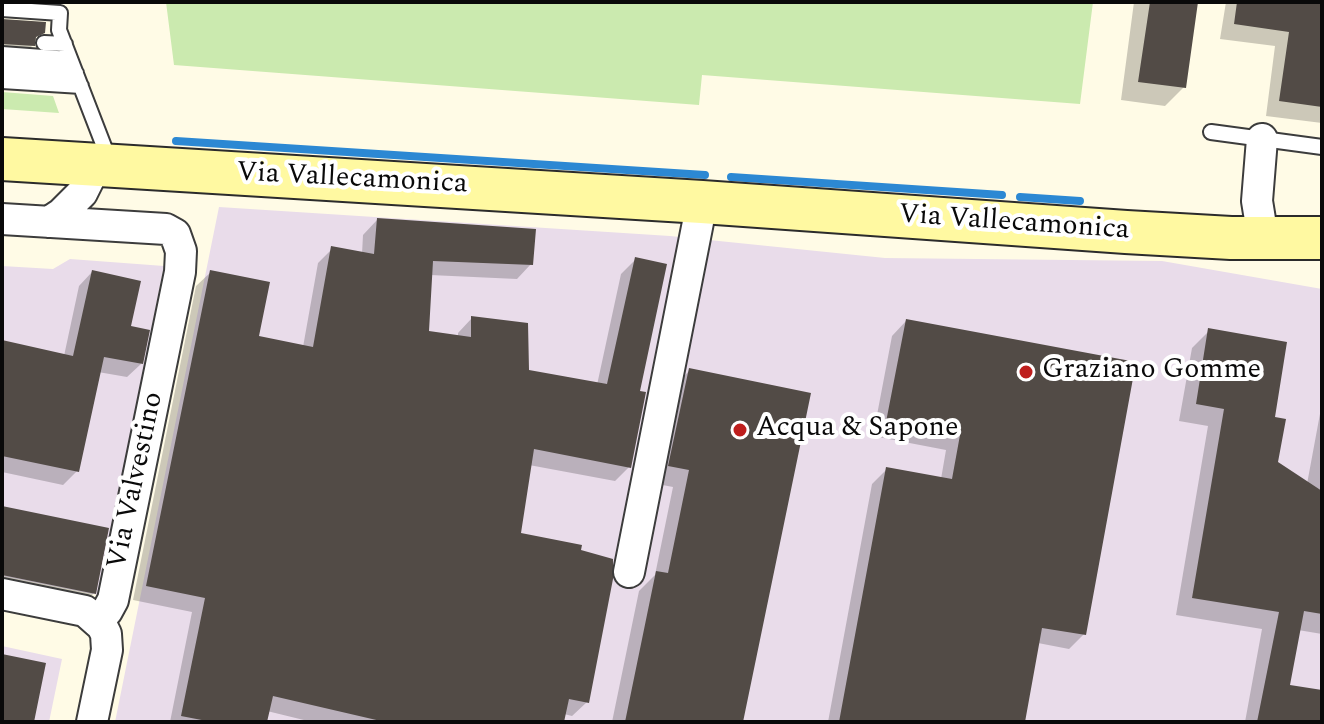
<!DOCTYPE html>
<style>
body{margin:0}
#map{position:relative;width:1324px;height:724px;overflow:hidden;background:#fffbe6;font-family:Spectral,serif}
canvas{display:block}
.frame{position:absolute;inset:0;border:4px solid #090909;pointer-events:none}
</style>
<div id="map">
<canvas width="1324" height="724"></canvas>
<div class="frame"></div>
</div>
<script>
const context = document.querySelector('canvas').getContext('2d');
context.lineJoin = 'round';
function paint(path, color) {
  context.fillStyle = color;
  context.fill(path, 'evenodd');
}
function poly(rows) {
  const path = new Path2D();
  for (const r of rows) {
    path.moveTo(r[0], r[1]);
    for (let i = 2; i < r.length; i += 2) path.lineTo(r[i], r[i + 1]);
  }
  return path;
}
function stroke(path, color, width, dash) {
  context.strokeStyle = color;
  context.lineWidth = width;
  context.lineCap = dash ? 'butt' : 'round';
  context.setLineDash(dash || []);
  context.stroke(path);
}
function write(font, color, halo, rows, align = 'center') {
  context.font = font + ' Spectral,serif';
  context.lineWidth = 8;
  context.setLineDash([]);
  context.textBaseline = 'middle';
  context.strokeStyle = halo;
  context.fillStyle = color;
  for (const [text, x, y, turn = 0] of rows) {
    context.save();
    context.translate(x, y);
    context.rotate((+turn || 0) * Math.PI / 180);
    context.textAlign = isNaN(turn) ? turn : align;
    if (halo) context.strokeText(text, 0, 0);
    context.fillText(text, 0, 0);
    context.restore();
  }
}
const industrial = poly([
 [219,207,670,236,885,258,1162,261,1322,289,1322,722,115,722],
 [70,259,164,266,98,595,2,576,2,266,53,269],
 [2,646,62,659,49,722,2,722]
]);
const green = poly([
 [166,2,1093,2,1080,104,702,75,699,105,174,65],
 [2,92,53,96,59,113,2,109]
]);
const shadow = poly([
 [1134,2,1196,2,1184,87,1165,106,1121,100],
 [1226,2,1322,2,1322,123,1266,116,1275,46,1220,39],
 [2,21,43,32,34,39,33,45,28,50,2,48],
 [377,220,531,264,517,279,430,275,427,333,458,337,458,333,472,318,527,372,597,385,621,274,635,260,637,392,629,467,615,481,529,465,519,535,587,702,572,716,564,714,562,722,312,722,267,711,265,722,170,722,192,612,133,600,196,286,211,272,256,338,303,347,318,263,332,249,362,254,363,235],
 [92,272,141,364,127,377,98,372,77,471,63,485,2,472,2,343,64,356,79,286],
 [906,321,1084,634,1069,649,1038,643,1023,722,828,722,872,484,887,469,941,479,946,450,873,436,892,336],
 [1209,331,1272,419,1276,463,1307,484,1322,403,1322,634,1298,630,1287,686,1322,692,1322,722,1245,722,1262,629,1176,615,1208,426,1179,421,1192,348],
 [690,370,741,722,612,722,639,591,655,575,673,487,652,483,673,388],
 [2,508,94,593,79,608,2,593]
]);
const stream = poly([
 [176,141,705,175],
 [731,177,1002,195],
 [1020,197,1080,201]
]);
const building = poly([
 [1150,2,1198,2,1186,88,1138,82],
 [1237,2,1322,2,1322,107,1279,101,1289,32,1234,24],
 [2,19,46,22,45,33,36,37,35,46,2,44],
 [377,218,536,229,533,265,433,261,429,331,471,337,471,316,528,323,529,370,607,384,635,257,667,264,640,391,646,392,631,468,534,449,521,533,582,545,581,550,613,559,613,579,589,703,569,699,564,722,385,722,273,696,267,722,212,722,181,716,205,598,146,586,210,270,270,282,259,336,313,347,331,246,374,254],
 [92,270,141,281,131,326,150,330,143,364,104,357,79,472,2,456,2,340,73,356],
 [906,319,1136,362,1086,635,1042,628,1025,722,839,722,886,467,952,479,960,435,886,422],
 [1208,328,1287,342,1275,417,1286,419,1278,462,1322,491,1322,614,1304,611,1290,685,1322,690,1322,722,1257,722,1279,612,1192,598,1224,409,1196,404],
 [689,368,811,393,743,722,625,722,656,571,668,573,689,470,668,466],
 [2,506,109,528,96,594,2,575],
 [2,654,46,663,34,722,2,722]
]);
const service = poly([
 [2,9,60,13,59,30,110,162],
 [44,43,65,44],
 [2,54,70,59],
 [2,67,76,73],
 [2,81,81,86],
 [1211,132,1322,147]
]);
const minor = poly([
 [1262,139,1257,201,1263,238],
 [2,219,166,229,175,234,181,251,180,272,113,600,107,611,97,620],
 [49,222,61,214,82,193,96,165],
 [629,572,702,202],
 [2,594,85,611,102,626,106,634,107,650,92,722]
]);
const secondary = poly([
 [2,159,702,202,1126,232,1231,238,1322,238]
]);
const markers = [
 [1026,372,8,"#be1e1d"],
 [740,430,8,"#be1e1d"]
];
const streetNames = [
 ["Via Vallecamonica",352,180,3],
 ["Via Vallecamonica",1014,224,4],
 ["Via Valvestino",137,481,-78]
];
const poiNames = [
 ["Graziano Gomme",1042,372],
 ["Acqua & Sapone",756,430]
];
paint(industrial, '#e9dcea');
paint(green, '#cbeaaf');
paint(shadow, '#0003');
stroke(stream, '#2c88d3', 8);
paint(building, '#524b46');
stroke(service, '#3c3c3c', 18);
stroke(minor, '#3c3c3c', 34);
stroke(secondary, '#2b2b2b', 46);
stroke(service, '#fff', 14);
stroke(minor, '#fff', 30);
stroke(secondary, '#fff9a1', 42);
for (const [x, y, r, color] of markers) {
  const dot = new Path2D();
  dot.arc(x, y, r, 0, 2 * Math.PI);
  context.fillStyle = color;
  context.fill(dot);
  stroke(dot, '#fff', 3);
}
write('28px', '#090909', '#fff', streetNames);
write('28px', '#090909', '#fff', poiNames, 'left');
</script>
